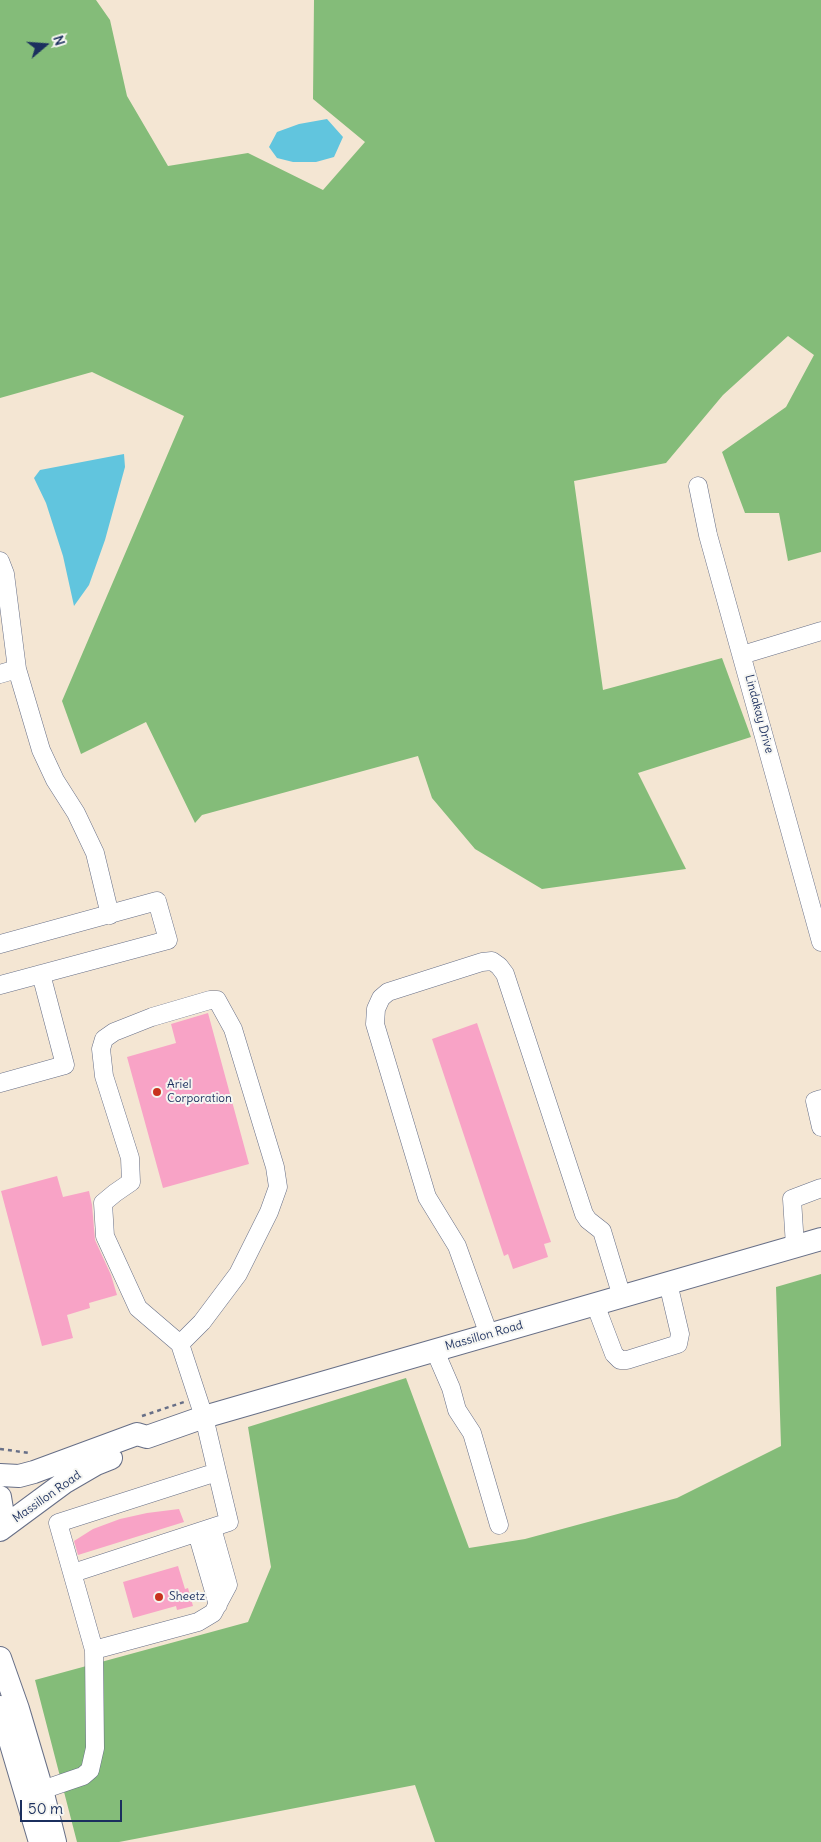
<!DOCTYPE html>
<style>
body{margin:0}
#map{position:relative;width:821px;height:1842px;overflow:hidden;background:#f4e6d3;font-family:Delius,sans-serif}
canvas{display:block}
.north{position:absolute;left:20px;top:20px;width:50px;height:50px;-webkit-text-stroke:4px #f6f6f2;paint-order:stroke;rotate:72deg;font-size:14px;font-weight:700;line-height:20px;text-align:center;color:#1b2f5e}
.north::after{content:'';display:block;margin:auto;width:18px;height:22px;background:#1b2f5e;clip-path:polygon(50% 0,100% 100%,50% 72%,0 100%)}
.scale{position:absolute;left:20px;top:1800px;width:102px;height:22px;box-sizing:border-box;border:2px solid #1b2f5e;border-top:0;padding-left:6px;font-size:15px;line-height:18px;white-space:nowrap;color:#1b2f5e;-webkit-text-stroke:4px #f6f6f2;paint-order:stroke}
</style>
<div id="map">
<canvas width="821" height="1842"></canvas>
<div class="north">N</div>
<div class="scale">50 m</div>
</div>
<script>
const context = document.querySelector('canvas').getContext('2d');
context.lineJoin = 'round';
function paint(path, color) {
  context.fillStyle = color;
  context.fill(path, 'evenodd');
}
function poly(rows) {
  const path = new Path2D();
  for (const r of rows) {
    path.moveTo(r[0], r[1]);
    for (let i = 2; i < r.length; i += 2) path.lineTo(r[i], r[i + 1]);
  }
  return path;
}
function stroke(path, color, width, dash) {
  context.strokeStyle = color;
  context.lineWidth = width;
  context.lineCap = dash ? 'butt' : 'round';
  context.setLineDash(dash || []);
  context.stroke(path);
}
function write(font, color, halo, rows, align = 'center') {
  context.font = font + ' Delius,sans-serif';
  context.lineWidth = 4;
  context.setLineDash([]);
  context.textBaseline = 'middle';
  context.strokeStyle = halo;
  context.fillStyle = color;
  for (const [text, x, y, turn = 0] of rows) {
    context.save();
    context.translate(x, y);
    context.rotate((+turn || 0) * Math.PI / 180);
    context.textAlign = isNaN(turn) ? turn : align;
    if (halo) context.strokeText(text, 0, 0);
    context.fillText(text, 0, 0);
    context.restore();
  }
}
const forest = poly([
 [0,0,96,0,110,20,127,96,168,166,248,153,323,190,365,142,313,99,314,0,821,0,821,552,788,561,779,513,745,513,722,452,786,407,814,355,788,336,723,395,666,463,574,481,603,690,722,658,751,737,638,773,686,869,542,889,475,849,432,798,418,756,202,815,195,823,146,722,81,754,62,701,184,416,92,372,0,398],
 [821,1274,821,1842,435,1842,415,1785,119,1842,77,1842,35,1680,248,1622,271,1567,248,1427,406,1378,469,1548,525,1539,677,1498,781,1446,776,1287]
]);
const water = poly([
 [327,119,343,137,334,157,316,162,293,162,277,158,269,147,277,132,299,124],
 [124,454,125,467,105,540,89,585,74,606,63,556,46,503,34,478,40,470]
]);
const building = poly([
 [208,1013,249,1164,163,1188,127,1057,176,1043,171,1024],
 [477,1023,551,1242,544,1244,548,1257,513,1269,508,1254,504,1256,432,1039],
 [57,1176,63,1197,89,1191,92,1205,95,1240,111,1275,117,1295,89,1303,90,1308,67,1315,73,1338,42,1346,1,1191],
 [179,1509,184,1522,78,1555,74,1541,93,1529,120,1519,147,1513],
 [178,1566,185,1589,188,1588,193,1606,177,1610,176,1606,133,1618,123,1582]
]);
const path = poly([
 [142,1416,184,1402],
 [0,1449,30,1453]
]);
const minor = poly([
 [698,486,708,535,821,942],
 [0,561,5,574,17,669,0,674],
 [742,655,821,631],
 [17,669,41,750,55,780,76,813,95,853,110,915],
 [0,944,157,901,168,940,0,985],
 [0,1083,65,1065,41,974],
 [821,1099,815,1101,821,1127],
 [795,1246,792,1199,821,1188],
 [595,1304,614,1354,620,1360,627,1360,678,1344,680,1334,668,1283],
 [489,1335,457,1246,427,1197,375,1024,376,1009,381,998,388,992,482,962,492,961,499,966,505,974,584,1214,588,1220,602,1231,622,1297],
 [435,1351,451,1388,457,1410,472,1433,499,1525],
 [197,1533,218,1605],
 [73,1573,229,1522,217,1472],
 [94,1650,198,1622,213,1613,228,1585,212,1528],
 [42,1790,83,1776,90,1770,95,1748,94,1650,58,1523,217,1472,204,1417,180,1344,202,1322,238,1274,269,1212,278,1187,275,1167,233,1029,217,1000,210,1000,152,1017,114,1032,104,1039,101,1049,104,1076,130,1158,131,1182,115,1193,103,1203,105,1236,138,1308,180,1344]
]);
const major = poly([
 [0,1475,19,1476,34,1472,137,1434,147,1437,204,1417,821,1239],
 [0,1497,2,1509,0,1523],
 [0,1530,65,1482,96,1464,111,1458],
 [0,1658,18,1709,42,1790,55,1842],
 [0,1707,40,1842]
]);
const markers = [
 [157,1092,5,"#c8321e"],
 [159,1597,5,"#c8321e"]
];
const streetNames = [
 ["Lindakay Drive",759,714,75],
 ["Massillon Road",484,1336,-16],
 ["Massillon Road",47,1497,-35]
];
const poiNames = [
 ["Ariel",167,1085],
 ["Corporation",167,1099],
 ["Sheetz",169,1597]
];
paint(forest, '#84bc79');
paint(water, '#61c5de');
paint(building, '#f8a3c6');
stroke(minor, '#676f87', 19);
stroke(major, '#676f87', 24);
stroke(path, '#676f87', 2.5, [4, 4]);
stroke(minor, '#fff', 18);
stroke(major, '#fff', 22);
for (const [x, y, r, color] of markers) {
  const dot = new Path2D();
  dot.arc(x, y, r, 0, 2 * Math.PI);
  context.fillStyle = color;
  context.fill(dot);
  stroke(dot, '#f6f6f2', 2);
}
write('12px', '#1b2f5e', '#f6f6f2', streetNames);
write('12px', '#1b2f5e', '#f6f6f2', poiNames, 'left');
</script>
